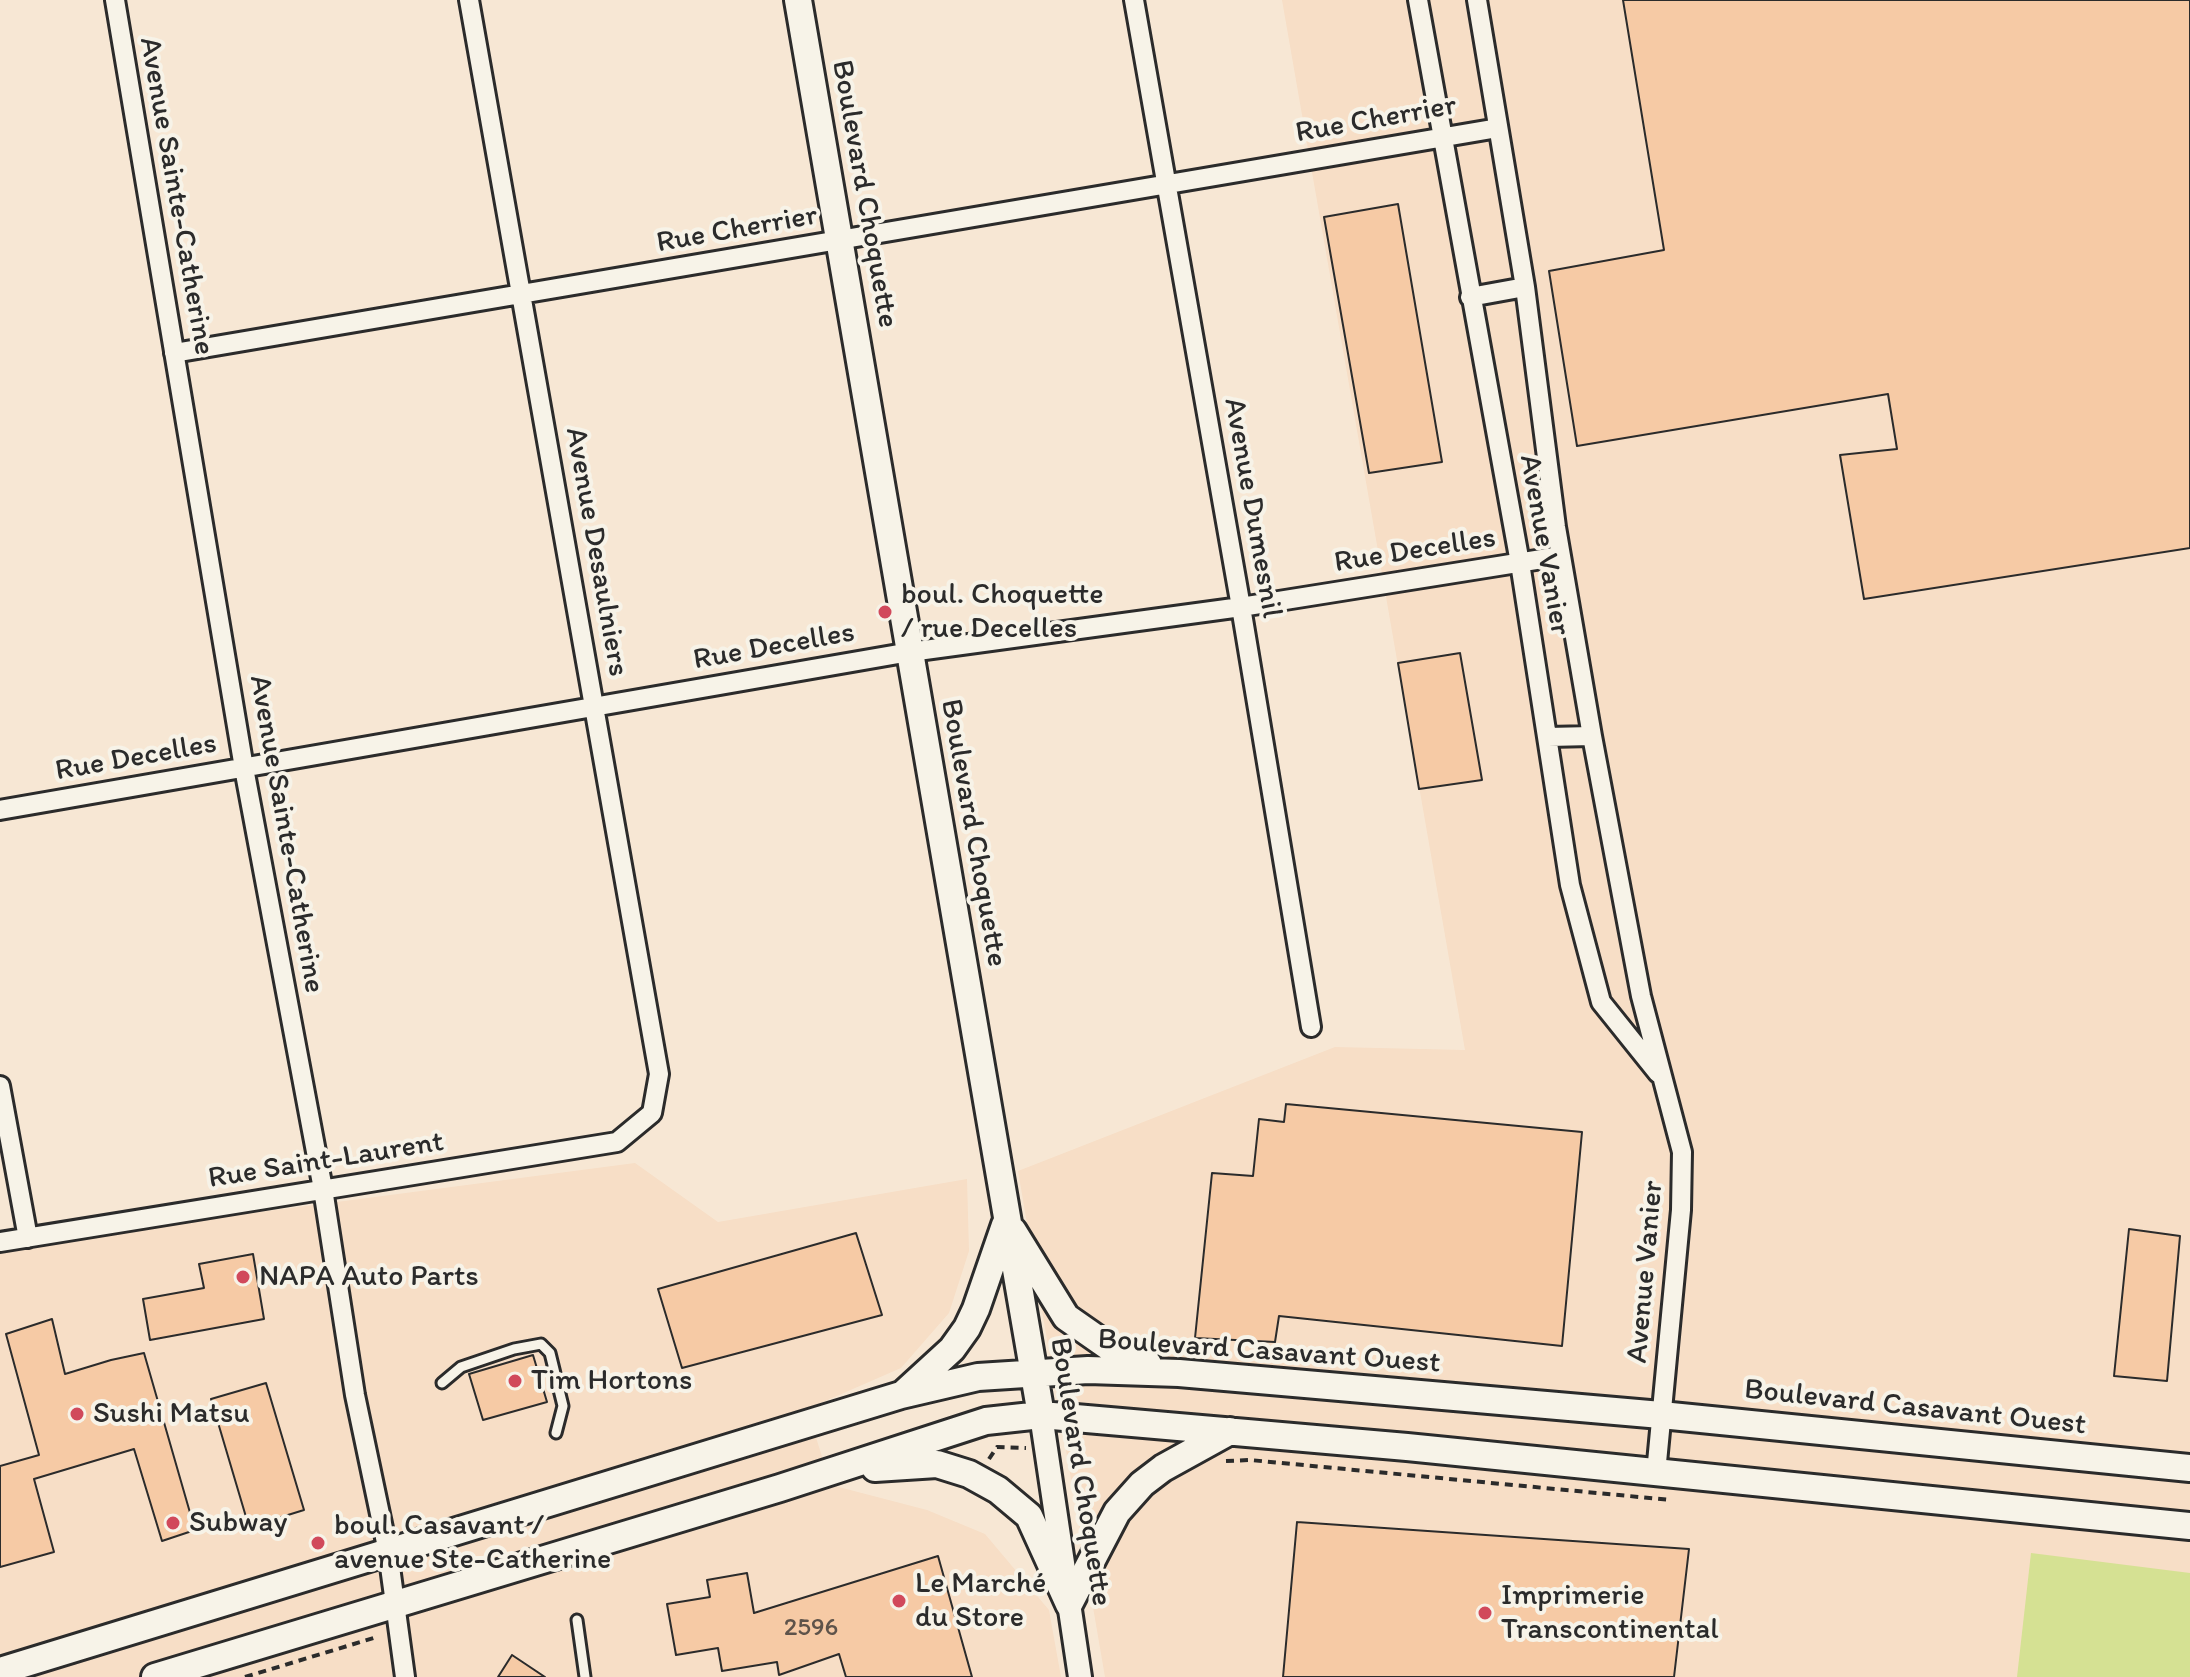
<!DOCTYPE html>
<meta charset="utf-8">
<style>
body{margin:0}
canvas{display:block;background:#f7e7d4}
</style>
<canvas width="2190" height="1677"></canvas>
<script>
const context = document.querySelector('canvas').getContext('2d');
context.lineJoin = 'round';
function paint(path, color) {
  context.fillStyle = color;
  context.fill(path, 'evenodd');
}
function poly(rows) {
  const path = new Path2D();
  for (const r of rows) {
    path.moveTo(r[0], r[1]);
    for (let i = 2; i < r.length; i += 2) path.lineTo(r[i], r[i + 1]);
  }
  return path;
}
function stroke(path, color, width, dash) {
  context.strokeStyle = color;
  context.lineWidth = width;
  context.lineCap = dash ? 'butt' : 'round';
  context.setLineDash(dash || []);
  context.stroke(path);
}
function write(font, color, halo, rows, align = 'center') {
  context.font = font + ' Itim,sans-serif';
  context.lineWidth = 8;
  context.setLineDash([]);
  context.textBaseline = 'middle';
  context.strokeStyle = halo;
  context.fillStyle = color;
  for (const [text, x, y, turn = 0] of rows) {
    context.save();
    context.translate(x, y);
    context.rotate((+turn || 0) * Math.PI / 180);
    context.textAlign = isNaN(turn) ? turn : align;
    if (halo) context.strokeText(text, 0, 0);
    context.fillText(text, 0, 0);
    context.restore();
  }
}
const built = poly([
 [1282,0,2190,0,2190,1677,1105,1677,1018,1171,1335,1047,1465,1050],
 [635,1163,718,1222,967,1179,969,1251,949,1313,901,1368,807,1409,831,1485,927,1510,985,1534,1049,1610,1061,1677,0,1677,0,1246]
]);
const green = poly([
 [2031,1553,2190,1573,2190,1677,2017,1677]
]);
const building = poly([
 [1623,0,2190,0,2190,548,1864,599,1840,455,1897,449,1888,394,1577,446,1549,271,1664,250,1623,0],
 [1398,204,1442,462,1369,473,1324,217,1398,204],
 [1460,653,1482,780,1419,789,1398,663,1460,653],
 [1286,1104,1582,1132,1562,1346,1279,1316,1275,1342,1195,1338,1212,1173,1253,1176,1259,1119,1284,1122,1286,1104],
 [2129,1229,2180,1236,2167,1381,2114,1376,2129,1229],
 [856,1233,882,1315,682,1368,658,1289,856,1233],
 [253,1254,264,1319,150,1340,143,1299,204,1288,199,1264,253,1254],
 [52,1319,65,1374,111,1360,144,1353,195,1530,162,1541,134,1449,34,1479,54,1552,0,1567,0,1466,39,1455,6,1334,52,1319],
 [533,1355,547,1402,483,1420,469,1374,533,1355],
 [266,1383,304,1510,249,1527,211,1399,266,1383],
 [1297,1522,1689,1549,1674,1677,1283,1677,1297,1522],
 [938,1556,972,1677,846,1677,839,1654,779,1675,777,1662,722,1671,718,1648,676,1655,667,1604,710,1597,707,1580,747,1573,754,1613,938,1556],
 [512,1655,545,1677,498,1677,512,1655]
]);
const path = poly([
 [989,1459,997,1447,1026,1448],
 [1226,1461,1250,1460,1671,1500],
 [245,1677,377,1637]
]);
const service = poly([
 [442,1383,461,1367,514,1349,541,1344,550,1353,563,1406,556,1433],
 [577,1620,585,1677]
]);
const minor = poly([
 [115,0,244,768,323,1189,355,1395,388,1552,405,1677],
 [1134,0,1241,607,1311,1027],
 [1418,0,1520,563,1570,885,1601,1002,1658,1073],
 [1477,0,1525,287,1556,527,1592,736,1641,996,1682,1152,1681,1210,1656,1473],
 [1470,297,1525,287],
 [174,353,1498,128],
 [1548,737,1592,736],
 [0,810,910,652,1241,607,1561,556],
 [0,1086,28,1238],
 [0,1242,617,1142,652,1113,659,1074,469,0]
]);
const tertiary = poly([
 [1041,1415,1080,1677]
]);
const secondary = poly([
 [798,0,1041,1415],
 [1013,1231,1066,1317,1119,1354,1148,1364],
 [904,1393,952,1349,967,1328,976,1309,1005,1225],
 [875,1468,937,1464,969,1474,998,1490,1029,1516,1069,1604],
 [1069,1604,1117,1512,1142,1484,1163,1468,1230,1431],
 [0,1671,901,1395,978,1377,1088,1370,1179,1373,1661,1415,2190,1468],
 [155,1677,780,1488,986,1421,1041,1415,1407,1447,2190,1526]
]);
const markers = [
 [885,612,8,"#d1495b"],
 [243,1277,8,"#d1495b"],
 [515,1381,8,"#d1495b"],
 [77,1414,8,"#d1495b"],
 [173,1523,8,"#d1495b"],
 [318,1543,8,"#d1495b"],
 [899,1601,8,"#d1495b"],
 [1485,1613,8,"#d1495b"]
];
const numberNames = [
 ["2596",811,1628]
];
const streetNames = [
 ["Rue Cherrier",1376,120,-10],
 ["Boulevard Choquette",864,194,80],
 ["Avenue Sainte-Catherine",176,196,80],
 ["Rue Cherrier",737,230,-10],
 ["Avenue Dumesnil",1252,508,80],
 ["Avenue Vanier",1544,545,80],
 ["Rue Decelles",1415,551,-9],
 ["Avenue Desaulniers",596,552,80],
 ["Rue Decelles",774,647,-10],
 ["Rue Decelles",136,758,-10],
 ["Boulevard Choquette",973,833,80],
 ["Avenue Sainte-Catherine",286,834,80],
 ["Rue Saint-Laurent",326,1161,-9],
 ["Avenue Vanier",1646,1272,-85],
 ["Boulevard Casavant Ouest",1269,1352,4],
 ["Boulevard Casavant Ouest",1915,1408,6],
 ["Boulevard Choquette",1080,1472,81]
];
const poiNames = [
 ["boul. Choquette",901,595],
 ["/ rue Decelles",901,629],
 ["NAPA Auto Parts",259,1277],
 ["Tim Hortons",531,1381],
 ["Sushi Matsu",93,1414],
 ["Subway",189,1523],
 ["boul. Casavant /",334,1526],
 ["avenue Ste-Catherine",334,1560],
 ["Le Marché",915,1584],
 ["du Store",915,1618],
 ["Imprimerie",1501,1596],
 ["Transcontinental",1501,1630]
];
paint(built, '#f7dec6');
paint(green, '#d5e193');
paint(building, '#f6caa5');
stroke(building, '#2b2b2b', 2);
stroke(service, '#2b2b2b', 15);
stroke(minor, '#2b2b2b', 24);
stroke(tertiary, '#2b2b2b', 28);
stroke(secondary, '#2b2b2b', 32);
stroke(path, '#2b2b2b', 4, [8, 6]);
stroke(service, '#f7f3e8', 9);
stroke(minor, '#f7f3e8', 18);
stroke(tertiary, '#f7f3e8', 22);
stroke(secondary, '#f7f3e8', 26);
for (const [x, y, r, color] of markers) {
  const dot = new Path2D();
  dot.arc(x, y, r, 0, 2 * Math.PI);
  context.fillStyle = color;
  context.fill(dot);
  stroke(dot, '#f7f3e8', 3);
}
write('26px', '#5e534a', null, numberNames);
write('30px', '#2b2b2b', '#f7f3e8', streetNames);
write('30px', '#2b2b2b', '#f7f3e8', poiNames, 'left');
</script>
